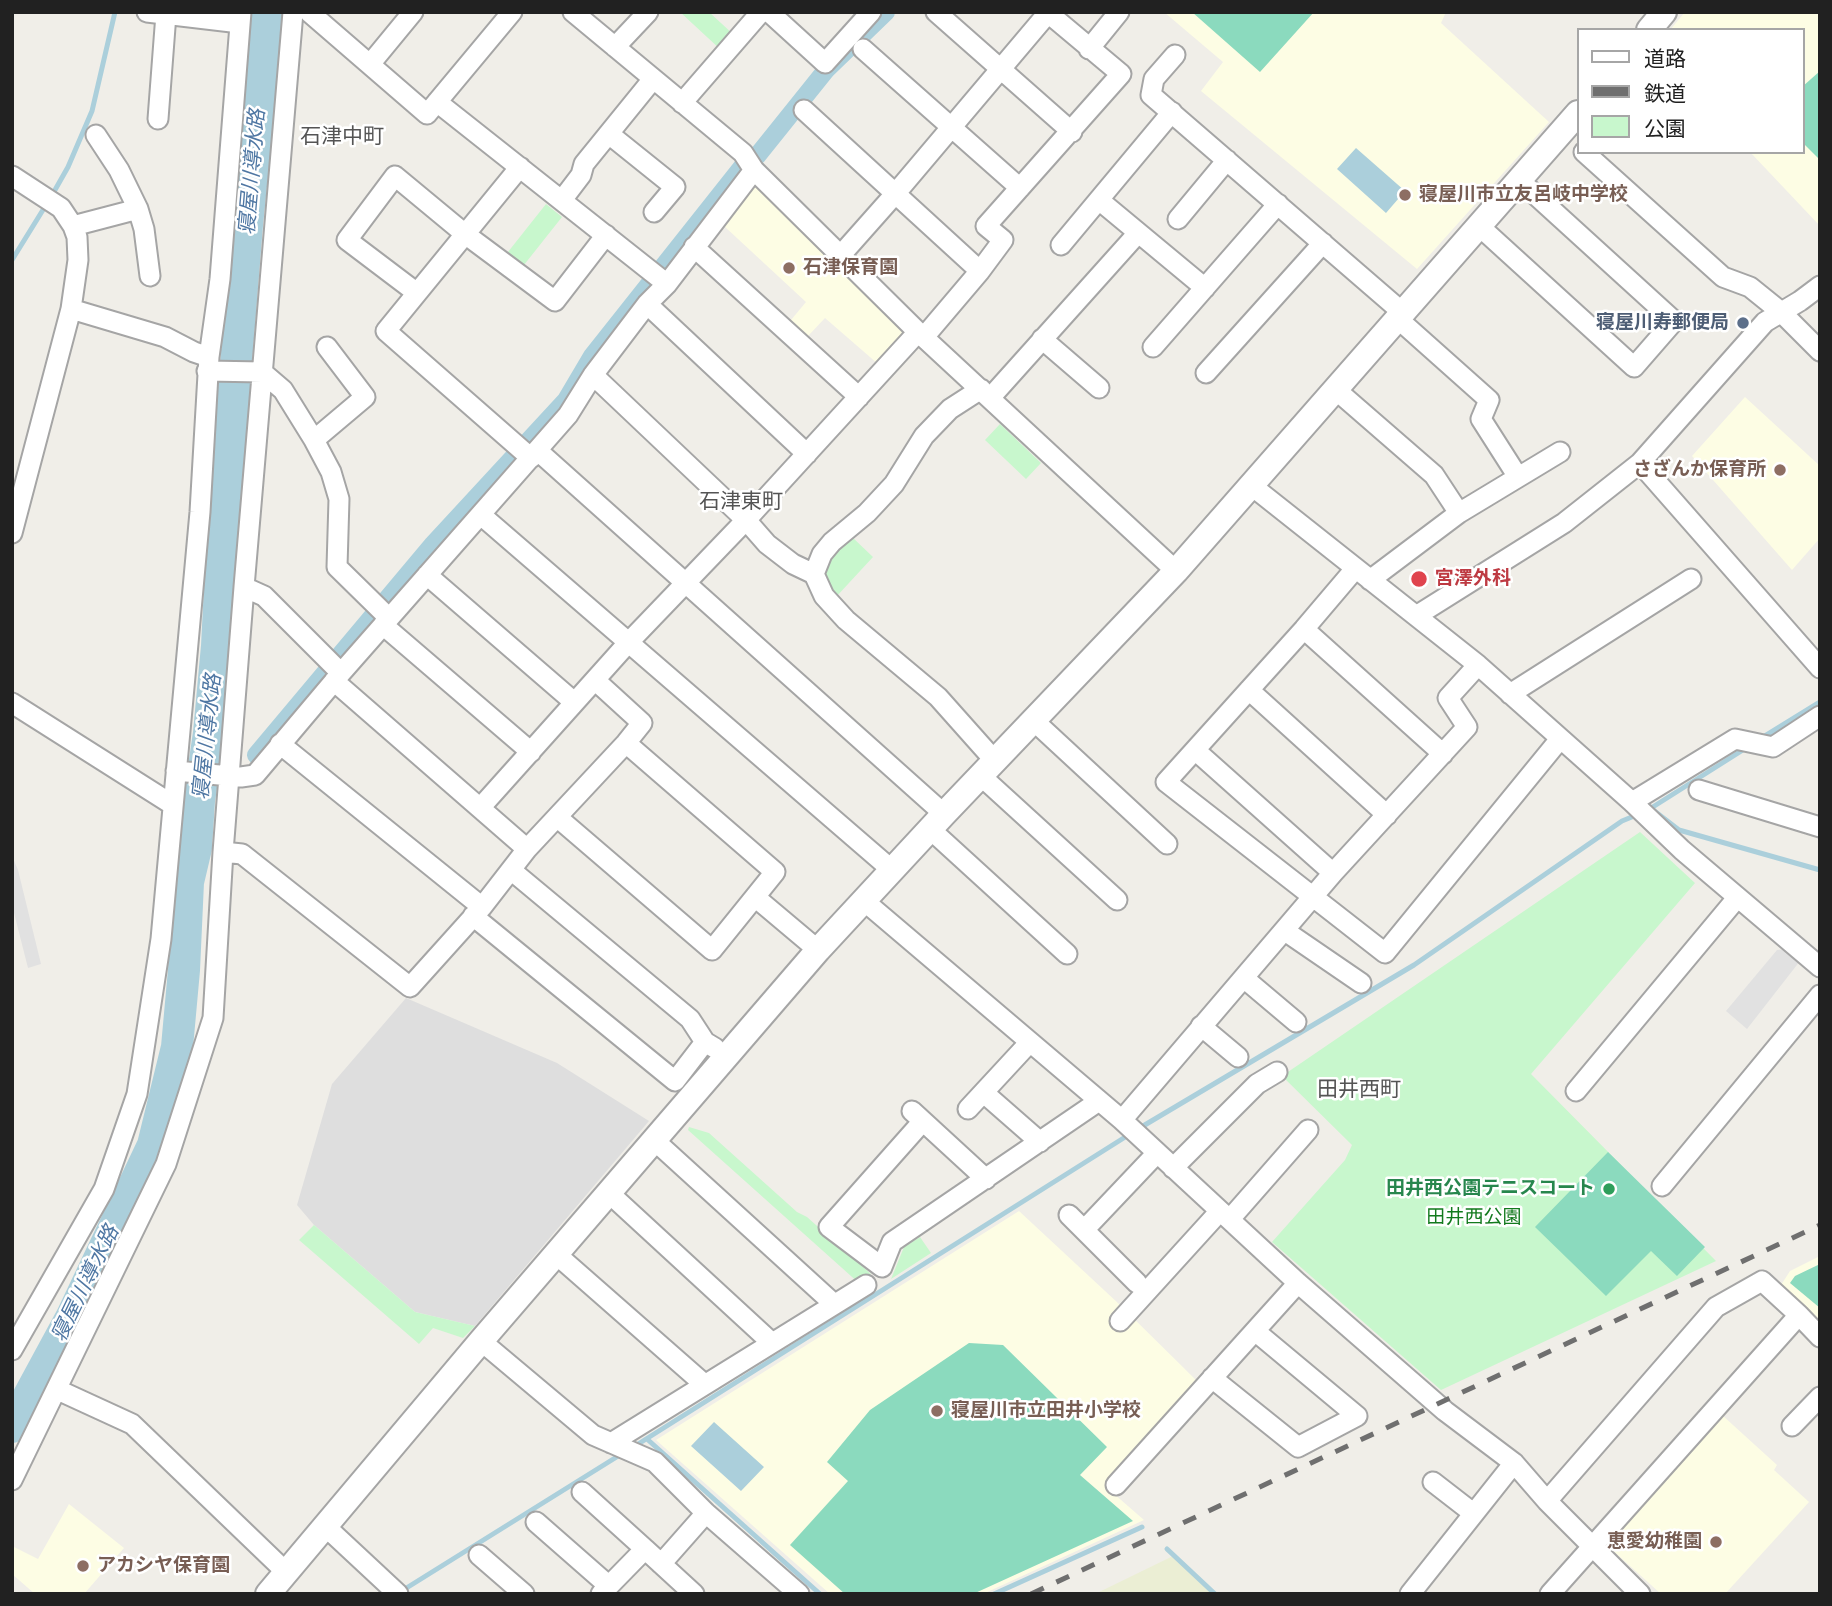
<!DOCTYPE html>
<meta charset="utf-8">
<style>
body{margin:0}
#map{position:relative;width:1832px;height:1606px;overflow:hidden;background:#f0eee8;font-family:"Space Grotesk","Noto Sans JP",sans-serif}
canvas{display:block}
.frame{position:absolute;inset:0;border:14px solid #212121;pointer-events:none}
.legend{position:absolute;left:1577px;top:28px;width:228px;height:126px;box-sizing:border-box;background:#fff;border:2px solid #a6a6a6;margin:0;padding:9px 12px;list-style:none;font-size:21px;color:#212121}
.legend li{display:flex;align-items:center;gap:14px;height:35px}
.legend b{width:35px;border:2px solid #a6a6a6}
</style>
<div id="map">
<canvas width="1832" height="1606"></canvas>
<div class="frame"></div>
<ul class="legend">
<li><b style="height:9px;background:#fff"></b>道路</li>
<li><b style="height:9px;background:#6f6f6f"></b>鉄道</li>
<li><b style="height:19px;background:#c8f7cd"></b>公園</li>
</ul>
</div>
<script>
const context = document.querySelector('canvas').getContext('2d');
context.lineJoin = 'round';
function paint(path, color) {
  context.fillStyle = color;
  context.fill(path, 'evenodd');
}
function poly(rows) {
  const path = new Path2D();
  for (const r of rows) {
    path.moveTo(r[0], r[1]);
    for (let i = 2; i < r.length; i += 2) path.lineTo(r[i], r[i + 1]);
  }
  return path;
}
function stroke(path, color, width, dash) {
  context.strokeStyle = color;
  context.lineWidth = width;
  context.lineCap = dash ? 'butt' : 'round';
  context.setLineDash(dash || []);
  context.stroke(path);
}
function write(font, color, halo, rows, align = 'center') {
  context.font = font + ' "Space Grotesk","Noto Sans JP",sans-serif';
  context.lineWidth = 5;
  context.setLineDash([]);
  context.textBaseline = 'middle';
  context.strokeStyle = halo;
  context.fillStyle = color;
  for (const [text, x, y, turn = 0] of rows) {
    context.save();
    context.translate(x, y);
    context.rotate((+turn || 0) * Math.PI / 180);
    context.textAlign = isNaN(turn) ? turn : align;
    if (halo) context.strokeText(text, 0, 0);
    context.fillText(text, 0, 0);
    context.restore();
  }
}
const residential = poly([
 [406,998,557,1063,649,1121,475,1326,415,1312,314,1225,297,1205,332,1084]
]);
const education = poly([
 [1164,12,1446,12,1441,23,1549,122,1417,269,1201,91,1223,62],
 [1685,12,1820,12,1820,226,1750,152,1802,152,1802,30,1670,30],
 [752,188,759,188,909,329,878,364,825,318,808,336,791,320,806,302,724,226],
 [1745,397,1820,466,1820,538,1792,570,1692,456],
 [1019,1211,1119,1304,1198,1382,1105,1486,1144,1520,983,1594,830,1594,656,1440],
 [1820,1256,1820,1322,1781,1285,1790,1271],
 [1722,1415,1777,1465,1774,1470,1809,1502,1725,1594,1661,1594,1609,1547,1608,1540],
 [69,1504,124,1548,84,1594,35,1594,12,1574,12,1546,38,1559]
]);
const farmland = poly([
 [1173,1556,1176,1557,1215,1594,1095,1594]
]);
const park = poly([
 [680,12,709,12,734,35,721,50],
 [546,204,562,217,520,270,504,257],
 [1000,424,1041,463,1026,479,985,440],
 [852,537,873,557,836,597,827,585,824,575,827,558],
 [1640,832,1695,883,1531,1074,1716,1261,1441,1390,1272,1242,1345,1160,1352,1145,1282,1076],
 [689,1127,709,1133,797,1212,807,1217,871,1274,861,1285,688,1130],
 [314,1225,415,1312,475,1326,463,1338,433,1328,419,1344,299,1240],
 [920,1237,931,1253,891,1279,904,1247]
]);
const pitch = poly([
 [1192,12,1314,12,1260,72],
 [1820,71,1820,160,1802,142,1802,87],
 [1608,1152,1705,1247,1677,1276,1651,1251,1606,1296,1535,1227],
 [1820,1264,1820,1308,1790,1283,1795,1276],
 [969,1343,1003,1345,1107,1447,1080,1475,1133,1521,973,1594,845,1594,790,1545,848,1481,827,1462,870,1410]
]);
const parking = poly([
 [12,856,18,870,41,964,28,968,12,905],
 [1785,949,1800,961,1747,1029,1726,1011,1777,950]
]);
const water = poly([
 [1356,148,1405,191,1386,213,1337,169],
 [714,1422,764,1467,741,1491,691,1446]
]);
const stream = poly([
 [51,197,68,167,92,111,115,12],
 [12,260,46,205],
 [1760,739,1820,702],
 [1648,810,1746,748],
 [1653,810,1679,830,1820,870],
 [1138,1129,1414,965,1622,821,1639,814],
 [647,1439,820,1594],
 [635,1446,1130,1134],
 [1167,1549,1215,1594],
 [400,1592,623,1453],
 [994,1594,1142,1527]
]);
const canal = poly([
 [256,755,433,544,566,400,592,356,741,168,757,156,826,70,886,12]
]);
const river = poly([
 [12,1427,72,1316,153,1145,177,1047,184,970,188,882,196,848,199,801,209,733,217,646,223,527,247,225,265,47,266,12]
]);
const minor = poly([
 [147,12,240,23],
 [309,12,427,114,512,12],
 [573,12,743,153,754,170,918,332,1176,571],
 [769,12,825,63,871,12],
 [936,12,1072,132],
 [615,47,648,12],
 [863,49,1020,188],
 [1089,49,1119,12],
 [1175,55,1154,79,1151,95,1402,312],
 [371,63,413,12],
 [437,102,667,284],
 [682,103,761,12],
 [804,110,980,271],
 [158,119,166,14],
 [609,134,675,187,654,212],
 [96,135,119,170,138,209,144,229,150,276],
 [1584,152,1723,277,1750,287,1781,312,1820,351],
 [520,167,386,331,531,458],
 [12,176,61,208,73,226,77,237,78,260,71,309,165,337,194,352,209,357],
 [562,200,581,175,584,164,653,79],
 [1099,200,1205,288],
 [1178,219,1227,160],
 [1478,225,1634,367,1674,321,1518,179],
 [73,226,138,209],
 [1061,245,1172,112],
 [694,247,859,397],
 [840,256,895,194,1048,13],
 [417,293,347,240,395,176,465,234,555,301,606,235],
 [647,304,807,454],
 [1397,318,1489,400,1481,419,1518,477],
 [924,337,980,271,1003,240,986,226,1121,74,1047,12],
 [1042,339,1099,388],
 [1153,347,1278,204],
 [207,371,262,372,283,390,314,440,331,472,339,499,337,567,389,618],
 [1206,373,1323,243],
 [593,375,746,520,767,544,793,564,814,574,824,596,846,620,938,697,995,761],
 [1335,389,1434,475,1459,513,1370,580],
 [990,398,1138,233],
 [314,440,365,397,327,347],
 [538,451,944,814],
 [1640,463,1820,668],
 [1252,486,1478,665,1632,802,1682,850,1820,967],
 [1459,513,1560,452],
 [481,515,892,870],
 [12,533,71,309],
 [1355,569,1304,629,1166,782,1385,953,1560,739],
 [814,574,822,554,832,542,867,513,894,484,924,436,950,409,981,389],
 [427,575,574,702],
 [244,587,264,596,341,673],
 [1416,616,1564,523,1640,463,1765,322,1800,301,1820,286],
 [383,625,531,752],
 [1304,629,1443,754],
 [334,681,527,849],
 [1249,690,1387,815],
 [1510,694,1691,579],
 [12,703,173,805],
 [1033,720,1167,844],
 [280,744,482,907],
 [1195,750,1333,873],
 [176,771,241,777,255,775,341,673,568,415,593,375,647,304,667,284,754,170],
 [981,776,1117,900],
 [1699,790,1820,827],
 [1632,802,1735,739,1773,747,1820,716],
 [480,808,627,644,746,520,918,332],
 [557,817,712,950,775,872,626,743],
 [930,829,1067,954],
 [223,852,242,854,410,987,482,907,527,849,626,743,642,723,596,681],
 [511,870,690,1019,705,1042,715,1048],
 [755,897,818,950],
 [863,900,1122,1120,1298,1283,1445,1411,1514,1463],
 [473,916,675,1081,705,1042],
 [1285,931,1361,983],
 [1245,979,1296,1022],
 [1201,1026,1238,1057],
 [1576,1091,1737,898],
 [984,1093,1040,1142],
 [968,1109,1030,1042],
 [912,1111,986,1179],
 [1122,1120,1333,873,1467,727,1448,698,1478,665],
 [923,1121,829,1227,882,1267,892,1242,1099,1101],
 [654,1140,834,1304],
 [1173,1168,1257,1084,1277,1072],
 [1662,1186,1820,995],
 [609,1193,772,1343],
 [1069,1215,1137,1283],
 [1230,1219,1308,1130],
 [1084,1230,1157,1153],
 [557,1255,704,1384],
 [1120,1321,1220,1211],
 [481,1341,593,1435,655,1462,706,1513,799,1594],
 [12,1350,104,1189,137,1094,161,939,200,512,209,357,220,279,241,12],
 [1212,1378,1298,1447,1357,1416,1255,1331],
 [58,1390,132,1424,286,1572],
 [1792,1426,1820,1397],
 [611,1443,866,1285],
 [12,1480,166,1164,213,1018,223,852,244,587,293,12],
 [1433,1482,1473,1513],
 [1116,1485,1298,1283],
 [582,1492,645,1549],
 [1547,1501,1716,1307,1762,1281,1799,1315],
 [536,1522,609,1586],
 [325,1526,398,1594],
 [479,1555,524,1594],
 [661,1564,706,1513],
 [601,1594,645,1549,694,1594],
 [1410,1594,1514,1463,1547,1501,1640,1594],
 [1550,1594,1799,1315,1820,1337]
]);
const tertiary = poly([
 [1649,30,1664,12],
 [268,1594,481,1341,818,950,944,814,1176,571,1578,113]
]);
const rail = poly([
 [1031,1594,1820,1225]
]);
const markers = [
 [1405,195,7,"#8d6e63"],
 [789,268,7,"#8d6e63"],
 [1743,323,7,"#5c6f8a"],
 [1780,470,7,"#8d6e63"],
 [1419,579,9,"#e0444e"],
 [1609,1189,7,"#2e9e5b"],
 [937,1411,7,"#8d6e63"],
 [1716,1542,7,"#8d6e63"],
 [83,1566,7,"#8d6e63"]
];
const educationNames = [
 ["寝屋川市立友呂岐中学校",1419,195],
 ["石津保育園",803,268],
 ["さざんか保育所",1766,470,"right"],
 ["寝屋川市立田井小学校",951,1411],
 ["恵愛幼稚園",1702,1542,"right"],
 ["アカシヤ保育園",97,1566]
];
const serviceNames = [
 ["寝屋川寿郵便局",1729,323]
];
const healthNames = [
 ["宮澤外科",1435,579]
];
const leisureNames = [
 ["田井西公園テニスコート",1595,1189]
];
const parkNames = [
 ["田井西公園",1474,1218]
];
const neighbourhoodNames = [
 ["石津中町",342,137],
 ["石津東町",741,502],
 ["田井西町",1359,1090]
];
const waterNames = [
 ["寝屋川導水路",253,172,-85],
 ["寝屋川導水路",208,737,-84],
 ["寝屋川導水路",86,1284,-64]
];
paint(residential, '#dedede');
paint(education, '#fdfde4');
paint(farmland, '#ebeed4');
paint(park, '#c8f7cd');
paint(pitch, '#8bdabe');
paint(parking, '#e1e1e1');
paint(water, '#abcfdb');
stroke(stream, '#abcfdb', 5);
stroke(canal, '#abcfdb', 18);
stroke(river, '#abcfdb', 32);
stroke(minor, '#a5a5a5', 23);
stroke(tertiary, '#a5a5a5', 28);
stroke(minor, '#fff', 19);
stroke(tertiary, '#fff', 24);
stroke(rail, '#6f6f6f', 5, [14, 14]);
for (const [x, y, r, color] of markers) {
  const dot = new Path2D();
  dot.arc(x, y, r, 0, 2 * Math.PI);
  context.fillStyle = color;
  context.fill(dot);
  stroke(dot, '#fff', 2.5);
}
write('bold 19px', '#785e54', '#fff', educationNames, 'left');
write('bold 19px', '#4e5e75', '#fff', serviceNames, 'right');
write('bold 19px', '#be3a42', '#fff', healthNames, 'left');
write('bold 19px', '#27864d', '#fff', leisureNames, 'right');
write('19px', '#137a1e', '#fff', parkNames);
write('21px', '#545454', '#fff', neighbourhoodNames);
write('italic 21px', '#4f77a3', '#fff', waterNames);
</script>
